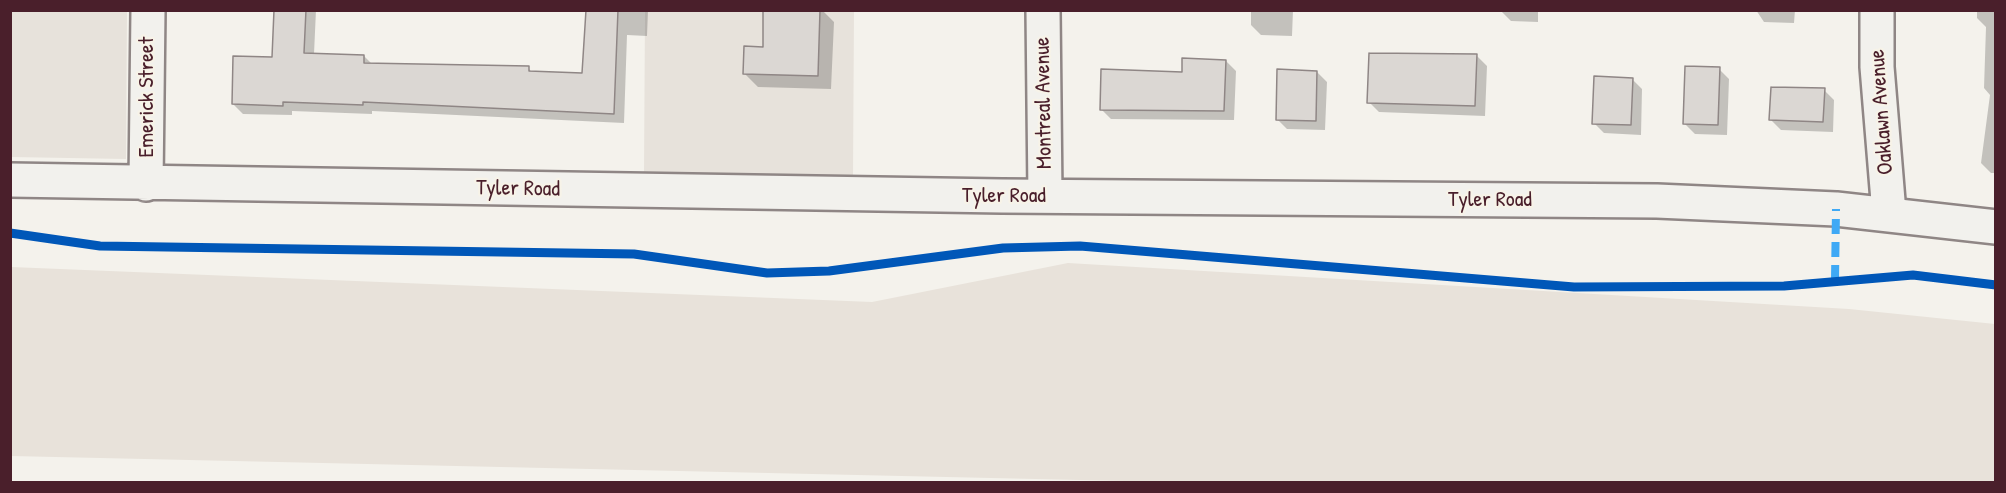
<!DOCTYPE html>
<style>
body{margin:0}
#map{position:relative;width:2006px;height:493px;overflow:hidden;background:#f4f2ec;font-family:"Patrick Hand",sans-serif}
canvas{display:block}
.frame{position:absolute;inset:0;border:12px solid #4a1f2b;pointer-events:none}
</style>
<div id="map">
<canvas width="2006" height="493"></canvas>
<div class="frame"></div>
</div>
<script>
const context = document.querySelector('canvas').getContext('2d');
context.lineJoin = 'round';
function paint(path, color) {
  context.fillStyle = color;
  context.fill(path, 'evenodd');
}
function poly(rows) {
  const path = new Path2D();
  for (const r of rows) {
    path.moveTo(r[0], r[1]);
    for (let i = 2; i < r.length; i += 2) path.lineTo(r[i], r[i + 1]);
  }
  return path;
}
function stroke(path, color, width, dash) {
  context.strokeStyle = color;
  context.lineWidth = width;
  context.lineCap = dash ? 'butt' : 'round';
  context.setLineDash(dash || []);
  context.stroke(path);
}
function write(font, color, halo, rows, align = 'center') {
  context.font = font + ' "Patrick Hand",sans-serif';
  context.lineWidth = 4.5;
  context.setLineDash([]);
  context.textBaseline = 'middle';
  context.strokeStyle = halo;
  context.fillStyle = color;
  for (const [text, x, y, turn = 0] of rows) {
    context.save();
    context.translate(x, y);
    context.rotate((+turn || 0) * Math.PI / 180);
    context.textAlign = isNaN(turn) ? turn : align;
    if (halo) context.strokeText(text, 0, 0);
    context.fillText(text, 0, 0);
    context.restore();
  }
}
const built = poly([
 [11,10,127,11,126,159,11,157],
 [645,11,854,11,853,176,644,172]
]);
const green = poly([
 [1068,263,1849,309,1995,324,1995,482,1169,482,11,456,11,267,872,302]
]);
const shadow = poly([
 [276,10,316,10,314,54,364,56,373,65,528,68,533,73,584,74,587,10,648,10,647,36,627,35,624,123,372,111,372,114,292,111,292,115,243,114,233,104,274,59],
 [765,10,822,10,834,22,831,89,758,87,744,73,764,48],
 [1251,10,1293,10,1292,36,1261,35,1251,25],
 [1538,10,1538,22,1511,21,1501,11],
 [1756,10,1795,10,1794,23,1764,22],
 [1977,10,1996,10,1996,173,1991,173,1981,163,1990,95,1984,88,1986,27,1977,18],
 [1477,56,1487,66,1485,116,1379,112,1369,102],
 [1226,61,1236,71,1234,120,1111,119,1101,109,1183,73],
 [1719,69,1729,79,1727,135,1695,134,1685,124],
 [1317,72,1327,82,1325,130,1287,129,1277,119],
 [1632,79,1642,89,1641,135,1604,133,1594,123],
 [1824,90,1834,100,1833,132,1781,130,1771,120]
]);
const building = poly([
 [274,10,306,10,304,53,364,55,364,63,529,66,529,71,582,73,586,10,618,10,614,114,363,102,363,105,283,102,283,106,232,104,233,56,272,57,274,10],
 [763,10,820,10,818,76,743,74,744,46,763,47,763,10],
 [1369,53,1477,54,1475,106,1367,103,1369,53],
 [1182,58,1226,60,1224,111,1100,110,1101,69,1182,72,1182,58],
 [1685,66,1720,67,1718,125,1683,124,1685,66],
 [1277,69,1317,71,1316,121,1276,120,1277,69],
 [1594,76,1633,78,1631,125,1592,124,1594,76],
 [1771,87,1825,88,1823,122,1769,120,1771,87]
]);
const minor = poly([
 [1043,10,1045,196],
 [1877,10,1877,67,1889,213],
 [10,180,1002,196,1657,201,1836,209,1996,227],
 [146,184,148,10]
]);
const quiet = poly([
 [1835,280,1836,209]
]);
const cycleway = poly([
 [10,233,100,246,634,254,767,273,829,271,1003,248,1080,246,1574,287,1784,286,1913,275,1996,285]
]);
const streetNames = [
 ["Emerick Street",147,97,-90],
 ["Montreal Avenue",1044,103,-91],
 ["Oaklawn Avenue",1882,112,-94],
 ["Tyler Road",518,189,1],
 ["Tyler Road",1004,196],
 ["Tyler Road",1490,200]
];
paint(built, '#e7e2db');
paint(green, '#e8e2da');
paint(shadow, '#0003');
paint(building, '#dbd7d3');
stroke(building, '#8f8685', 1.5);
stroke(minor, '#8f8685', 38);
stroke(minor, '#f2f1ed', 33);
stroke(quiet, '#3fa9f5', 8, [15, 8]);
stroke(cycleway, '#0057b8', 9);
write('22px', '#4a1f2b', '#f7f3e8', streetNames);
</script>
